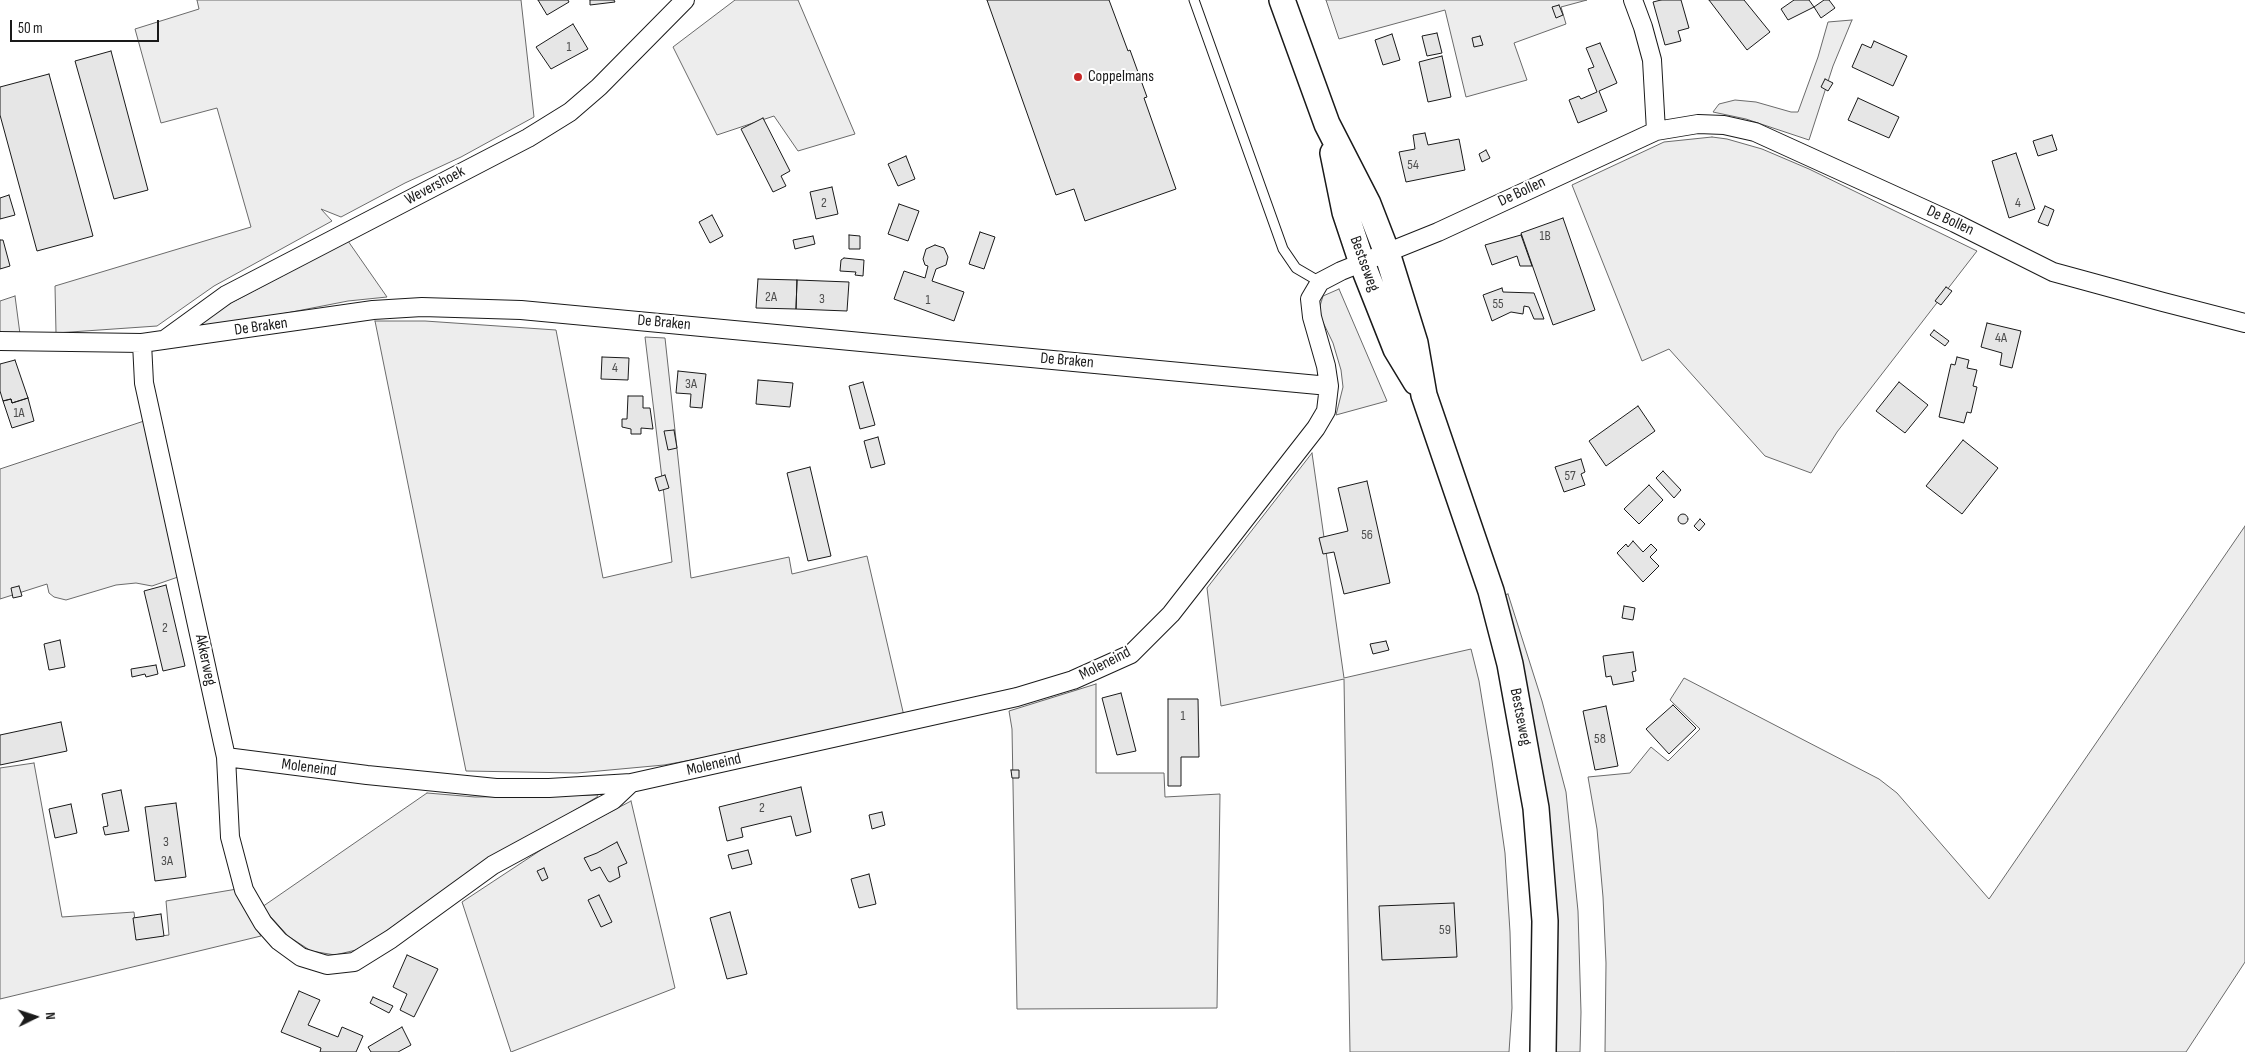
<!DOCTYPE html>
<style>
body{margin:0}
#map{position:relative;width:2245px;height:1052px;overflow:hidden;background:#fff;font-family:"Sofia Sans Condensed",sans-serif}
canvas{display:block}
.north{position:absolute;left:10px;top:992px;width:50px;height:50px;-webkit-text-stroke:4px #fff;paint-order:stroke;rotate:86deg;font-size:14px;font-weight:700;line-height:20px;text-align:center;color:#1a1a1a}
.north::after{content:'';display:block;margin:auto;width:18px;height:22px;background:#1a1a1a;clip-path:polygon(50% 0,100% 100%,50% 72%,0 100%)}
.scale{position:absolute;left:10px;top:20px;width:149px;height:22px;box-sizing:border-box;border:2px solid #1a1a1a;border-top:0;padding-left:6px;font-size:15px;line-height:18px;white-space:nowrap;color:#1a1a1a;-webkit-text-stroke:4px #fff;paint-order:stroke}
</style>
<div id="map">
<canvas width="2245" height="1052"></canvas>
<div class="north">N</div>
<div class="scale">50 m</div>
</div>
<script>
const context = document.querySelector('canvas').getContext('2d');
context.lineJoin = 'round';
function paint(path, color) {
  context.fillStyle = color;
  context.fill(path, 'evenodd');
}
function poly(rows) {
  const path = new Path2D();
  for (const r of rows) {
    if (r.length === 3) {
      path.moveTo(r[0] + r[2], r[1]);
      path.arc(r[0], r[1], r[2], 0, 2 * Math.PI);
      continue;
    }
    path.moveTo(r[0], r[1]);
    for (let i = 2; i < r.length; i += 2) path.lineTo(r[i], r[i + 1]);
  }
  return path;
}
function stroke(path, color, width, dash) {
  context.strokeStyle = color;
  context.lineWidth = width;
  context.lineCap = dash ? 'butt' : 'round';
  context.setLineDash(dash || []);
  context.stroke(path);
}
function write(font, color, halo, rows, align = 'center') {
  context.font = font + ' "Sofia Sans Condensed",sans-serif';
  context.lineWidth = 4;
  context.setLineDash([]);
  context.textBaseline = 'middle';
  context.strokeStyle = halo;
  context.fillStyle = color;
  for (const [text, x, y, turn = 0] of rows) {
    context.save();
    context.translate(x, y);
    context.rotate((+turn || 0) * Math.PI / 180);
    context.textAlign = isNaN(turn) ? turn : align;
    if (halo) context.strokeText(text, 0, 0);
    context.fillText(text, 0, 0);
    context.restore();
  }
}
const built = poly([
 [197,0,521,0,534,117,461,157,405,183,341,217,321,209,332,221,214,286,157,326,56,333,55,286,251,227,217,108,161,123,135,29,199,9,197,0],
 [735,0,798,0,855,134,798,151,774,116,717,135,673,47,735,0],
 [1326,0,1587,0,1561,7,1566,24,1514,43,1527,80,1466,97,1445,10,1339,39,1326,0],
 [1852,20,1833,66,1809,140,1746,119,1713,112,1719,104,1735,100,1756,102,1791,112,1798,112,1818,57,1828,22,1852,20],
 [1712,137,1727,139,1762,149,1809,169,1977,251,1837,432,1811,473,1765,456,1669,349,1642,361,1572,185,1664,142,1712,137],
 [348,241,387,297,348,301,215,327,195,328,229,304,348,241],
 [1339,289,1387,401,1336,415,1343,387,1341,370,1333,343,1321,318,1320,306,1323,296,1339,289],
 [15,296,20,334,0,335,0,301,15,296],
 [375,321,425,321,556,330,603,578,672,562,645,337,665,338,691,578,789,557,792,574,867,556,904,716,790,742,664,765,577,773,466,771,375,321],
 [144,421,178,577,152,586,136,583,116,585,66,600,54,597,49,593,47,584,0,599,0,469,144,421],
 [1312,453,1344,678,1471,649,1479,681,1492,761,1505,853,1510,932,1512,1008,1509,1052,1350,1052,1344,679,1221,706,1207,588,1312,453],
 [2245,526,2245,962,2186,1052,1605,1052,1606,963,1603,897,1597,829,1588,777,1630,773,1651,747,1668,761,1700,729,1670,700,1684,678,1879,779,1897,793,1989,899,2245,526],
 [1508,594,1542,701,1566,792,1578,911,1581,1012,1580,1052,1555,1052,1556,938,1499,596,1508,594],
 [1096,684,1096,773,1164,773,1165,797,1220,794,1217,1008,1017,1009,1012,729,1009,711,1096,684],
 [34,763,62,917,134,912,137,939,169,935,166,901,237,889,251,920,261,936,0,999,0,768,34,763],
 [427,793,475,797,598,795,597,797,461,878,378,937,356,950,335,955,311,951,288,936,262,907,427,793],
 [631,801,675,988,511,1052,462,902,550,844,631,801]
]);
const building = poly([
 [538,0,568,0,569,2,547,15,538,0],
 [590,0,614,0,615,2,590,5,590,0],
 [987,0,1109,0,1128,51,1130,50,1147,97,1144,98,1176,189,1085,221,1074,189,1056,195,987,0],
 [1661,0,1681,0,1689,28,1678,31,1681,41,1665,45,1653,2,1661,0],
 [1709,0,1744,0,1770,32,1747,50,1709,0],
 [1794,0,1809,0,1814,7,1824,0,1829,0,1835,8,1821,18,1814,7,1788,20,1781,9,1794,0],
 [1559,5,1563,15,1556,18,1552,7,1559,5],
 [573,24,588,49,551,69,536,47,573,24],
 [1437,33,1442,53,1427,56,1422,36,1437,33],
 [1392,34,1400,60,1383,65,1375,40,1392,34],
 [1480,36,1483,45,1474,47,1472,38,1480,36],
 [1874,41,1907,56,1893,86,1852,67,1862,44,1871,48,1874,41],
 [1600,43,1617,83,1599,91,1607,111,1578,123,1569,100,1579,96,1581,99,1597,92,1588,69,1594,67,1586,48,1600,43],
 [111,51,148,190,114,199,75,61,111,51],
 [1442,56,1451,97,1428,102,1419,62,1442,56],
 [49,74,93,236,37,251,0,115,0,87,49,74],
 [1825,79,1833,83,1828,91,1821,87,1825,79],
 [1858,98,1899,117,1889,138,1848,120,1858,98],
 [763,118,790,171,781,176,786,186,773,192,741,129,763,118],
 [1425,133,1428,145,1459,139,1465,170,1406,182,1399,152,1415,149,1413,135,1425,133],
 [2052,135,2057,150,2038,156,2033,141,2052,135],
 [1486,150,1490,158,1482,162,1479,154,1486,150],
 [2016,153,2035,209,2009,218,1992,161,2016,153],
 [906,156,915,179,898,186,888,164,906,156],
 [832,187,838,214,816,219,810,192,832,187],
 [9,195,15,215,0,219,0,198,9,195],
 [899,204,919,211,908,241,888,234,899,204],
 [2045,206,2054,210,2048,226,2038,222,2045,206],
 [712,215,723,236,710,243,699,222,712,215],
 [1563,218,1595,310,1553,325,1521,233,1563,218],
 [980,232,995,237,984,269,969,264,980,232],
 [849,235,860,236,860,249,849,249,849,235],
 [1521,235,1532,266,1520,266,1517,256,1492,265,1485,245,1521,235],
 [813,236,815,244,795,249,793,240,813,236],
 [0,240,3,240,10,266,0,269,0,240],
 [935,245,944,248,948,257,946,265,936,269,932,281,964,292,954,321,894,299,904,271,925,278,928,266,925,265,923,259,926,249,935,245],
 [844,258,864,260,863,276,855,275,856,272,840,271,841,260,844,258],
 [758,279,797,280,796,309,756,308,758,279],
 [797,280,849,282,847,311,796,309,797,280],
 [1946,287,1952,291,1941,305,1935,301,1946,287],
 [1502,288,1503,292,1534,293,1544,319,1534,319,1529,307,1524,306,1523,314,1511,312,1492,321,1483,295,1502,288],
 [1987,323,2021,331,2012,368,2000,365,2002,353,1981,347,1987,323],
 [1934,330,1949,341,1945,346,1930,335,1934,330],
 [602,357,629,358,628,380,601,379,602,357],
 [1957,357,1969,360,1967,368,1977,370,1973,386,1977,387,1971,413,1967,412,1964,423,1939,417,1951,364,1955,365,1957,357],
 [15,360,28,398,12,403,11,399,3,401,0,391,0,364,15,360],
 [678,371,706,374,702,408,690,407,691,394,676,393,678,371],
 [758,380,793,383,790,407,756,404,758,380],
 [863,382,875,425,860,429,849,386,863,382],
 [1899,382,1928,405,1905,433,1876,411,1899,382],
 [628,396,643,396,643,408,650,408,653,429,641,428,641,434,631,434,631,429,622,427,622,419,627,419,628,396],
 [28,398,34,421,12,428,3,401,11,399,12,403,28,398],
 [1638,406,1655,431,1606,466,1589,441,1638,406],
 [674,430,677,448,668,450,664,431,674,430],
 [878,437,885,464,871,468,864,441,878,437],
 [1963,440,1998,468,1962,514,1926,486,1963,440],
 [1581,459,1585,472,1581,474,1585,485,1564,492,1555,467,1581,459],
 [810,467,831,556,808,561,787,473,810,467],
 [1663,471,1681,490,1674,498,1656,478,1663,471],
 [665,475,669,488,659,491,655,478,665,475],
 [1367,481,1390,583,1344,594,1334,552,1323,554,1319,538,1348,531,1338,488,1367,481],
 [1649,485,1663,500,1639,524,1624,509,1649,485],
 [1683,519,5],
 [1700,519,1705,524,1699,531,1694,526,1700,519],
 [1633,541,1643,552,1651,544,1657,550,1650,557,1659,566,1643,582,1617,553,1626,544,1628,547,1633,541],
 [166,585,185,666,163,671,144,591,166,585],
 [19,586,22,596,13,598,11,588,19,586],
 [1624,606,1635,608,1633,620,1622,618,1624,606],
 [60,640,65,667,49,670,44,644,60,640],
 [1386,641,1389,650,1373,654,1370,644,1386,641],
 [1633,652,1636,671,1632,672,1634,681,1613,685,1611,676,1606,677,1603,656,1633,652],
 [156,665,158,674,146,677,145,674,132,677,131,669,156,665],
 [1121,693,1136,751,1117,755,1102,698,1121,693],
 [1168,699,1198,699,1199,757,1181,757,1181,786,1168,786,1168,699],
 [1673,705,1696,728,1669,754,1646,729,1673,705],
 [1606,706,1618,766,1595,770,1583,711,1606,706],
 [61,722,67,751,0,765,0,735,61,722],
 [1011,770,1019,770,1019,778,1012,778,1011,770],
 [801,787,811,832,796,836,791,816,741,828,743,837,727,841,719,807,801,787],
 [121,790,129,831,105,835,103,827,108,826,102,794,121,790],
 [176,803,186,877,155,881,145,807,176,803],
 [71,804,77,833,55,838,49,809,71,804],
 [882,812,885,825,872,829,869,815,882,812],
 [617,842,627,863,618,867,620,877,610,882,608,881,600,867,591,871,584,858,597,853,617,842],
 [748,850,752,864,732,869,728,855,748,850],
 [544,868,548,878,542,881,537,871,544,868],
 [869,874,876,904,859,908,851,879,869,874],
 [599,895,612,922,601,927,588,900,599,895],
 [1454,903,1457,957,1382,960,1379,906,1454,903],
 [730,912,747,974,727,979,710,918,730,912],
 [161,914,164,936,136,940,133,918,161,914],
 [407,955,438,969,414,1017,400,1010,407,994,393,987,407,955],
 [299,991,320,1000,308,1025,338,1037,342,1027,363,1036,356,1052,320,1052,321,1048,281,1032,299,991],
 [373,997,393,1006,389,1013,370,1003,373,997],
 [402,1027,411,1045,398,1052,371,1052,368,1047,402,1027]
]);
const service = poly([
 [1194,0,1283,249,1296,268,1320,282]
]);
const minor = poly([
 [1633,0,1643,27,1652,60,1656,131],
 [164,340,226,295,528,138,570,112,599,87,685,0],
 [0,341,142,343,373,310,422,307,521,310,1329,386],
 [142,343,144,383,226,757,230,837,244,890,263,923,279,941,301,957,327,965,354,962,391,939,493,865,613,800,631,783],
 [226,757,367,775,496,788,549,788,631,783,1017,697,1073,680,1131,654,1171,614,1316,428,1326,411,1329,386,1326,366,1312,317,1310,299,1320,282,1341,271,1438,232,1656,131,1698,124,1724,125,1755,132,1955,223,2053,272,2163,302,2245,323]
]);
const secondary = poly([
 [1282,0,1327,124,1368,204,1387,253,1415,343,1424,395,1491,591,1510,664,1536,808,1545,921,1543,1052],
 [1333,153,1345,212,1362,263,1396,349,1416,382]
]);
const markers = [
 [1078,77,5,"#c62828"]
];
const numberNames = [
 ["1",569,47],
 ["54",1413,165],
 ["2",824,203],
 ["4",2018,203],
 ["1B",1545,236],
 ["2A",771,297],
 ["3",822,299],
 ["1",928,300],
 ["55",1498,304],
 ["4A",2001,338],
 ["4",615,368],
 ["3A",691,384],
 ["1A",19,413],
 ["57",1570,476],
 ["56",1367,535],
 ["2",165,628],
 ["1",1183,716],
 ["58",1600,739],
 ["2",762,808],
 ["3",166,842],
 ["3A",167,861],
 ["59",1445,930]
];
const poiNames = [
 ["Coppelmans",1088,77]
];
const streetNames = [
 ["Wevershoek",435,186,-28],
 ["De Bollen",1522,192,-25],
 ["De Bollen",1950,221,25],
 ["Bestseweg",1364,264,70],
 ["De Braken",664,323,5],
 ["De Braken",261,327,-8],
 ["De Braken",1067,361,5],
 ["Akkerweg",205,660,78],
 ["Moleneind",1105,664,-27],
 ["Bestseweg",1520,717,79],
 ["Moleneind",714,765,-13],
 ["Moleneind",309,768,7]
];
paint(built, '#ededed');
stroke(built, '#6a6a6a', 1);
paint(building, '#e6e6e6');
stroke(building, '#1a1a1a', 1);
stroke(service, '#1a1a1a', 11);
stroke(minor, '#1a1a1a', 20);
stroke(secondary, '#1a1a1a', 28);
stroke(service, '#fff', 9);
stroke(minor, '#fff', 18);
stroke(secondary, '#fff', 25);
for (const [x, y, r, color] of markers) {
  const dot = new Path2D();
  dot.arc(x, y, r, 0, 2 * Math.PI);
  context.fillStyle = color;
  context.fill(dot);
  stroke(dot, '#fff', 2);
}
write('14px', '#4d4d4d', null, numberNames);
write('16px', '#1a1a1a', '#fff', poiNames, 'left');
write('16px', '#1a1a1a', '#fff', streetNames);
</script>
